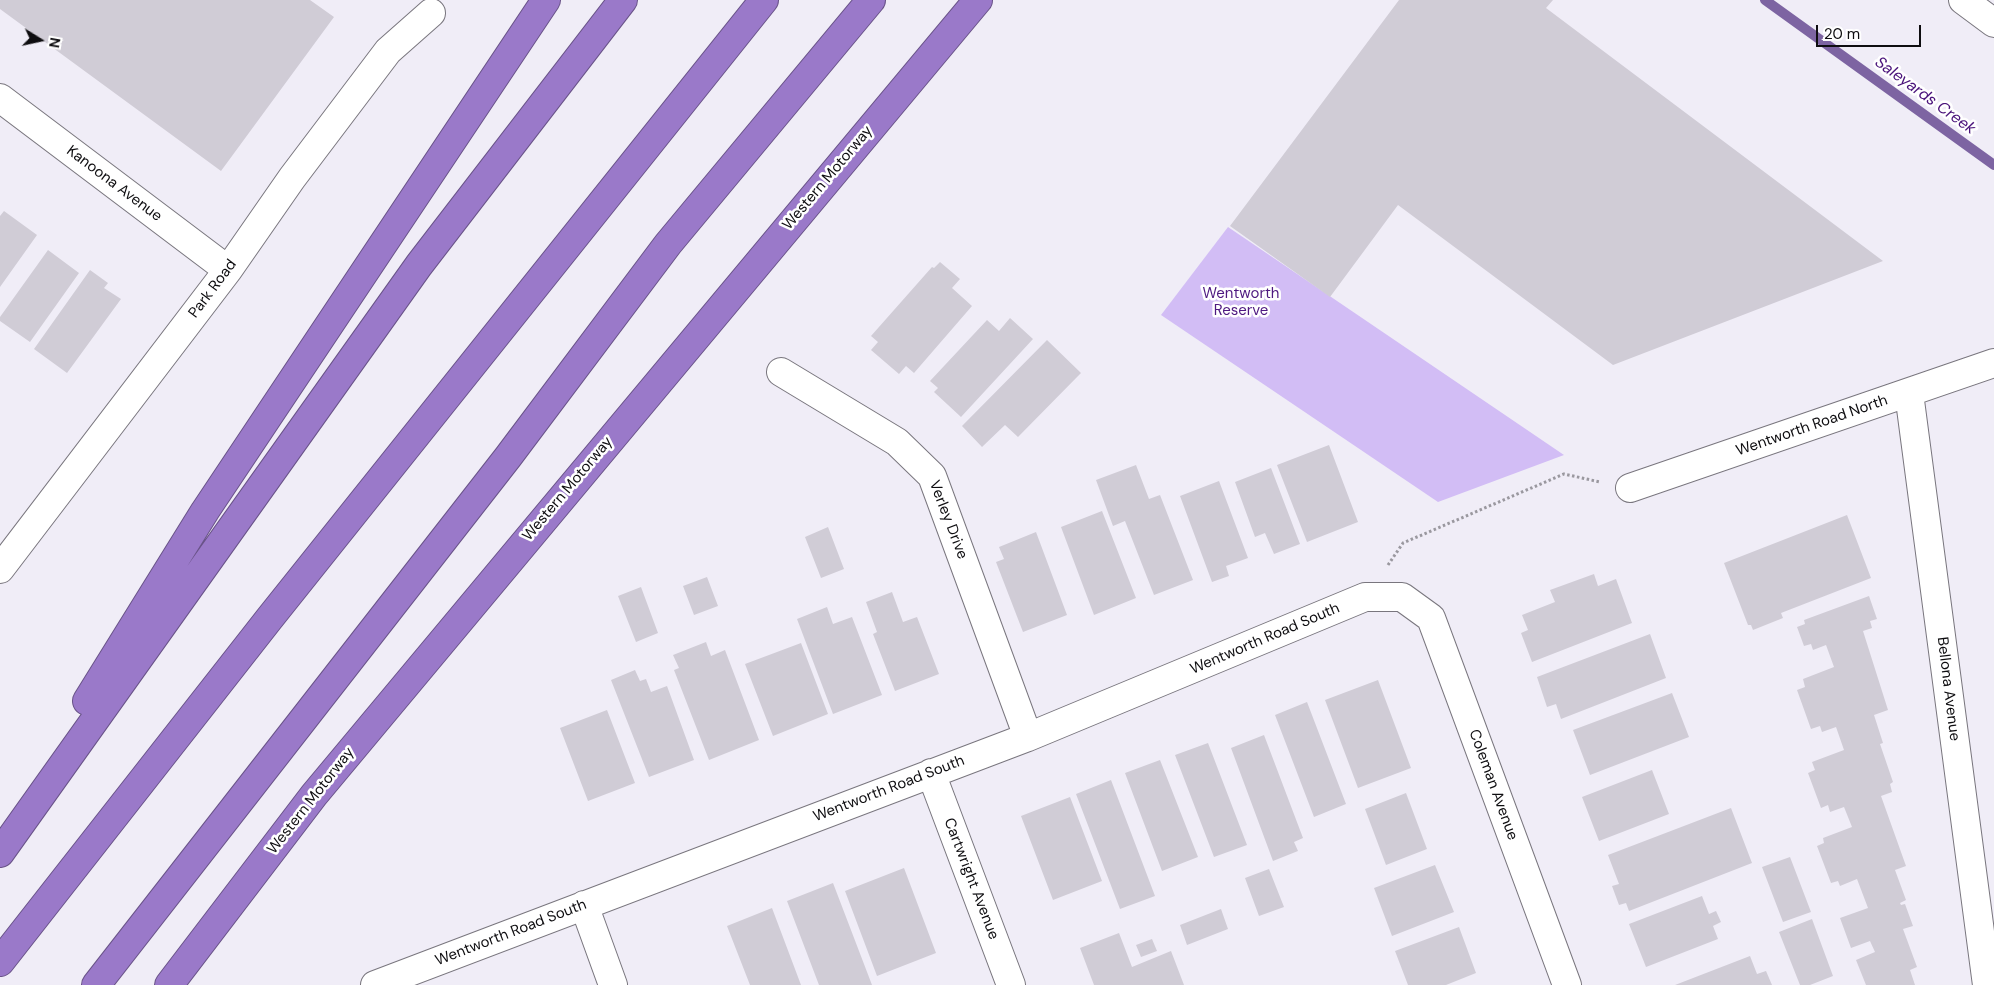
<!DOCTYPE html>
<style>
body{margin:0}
#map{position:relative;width:1994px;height:985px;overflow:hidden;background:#f0edf7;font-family:"DM Sans",sans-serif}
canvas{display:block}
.north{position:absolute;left:15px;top:15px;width:50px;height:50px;-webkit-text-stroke:4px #fff;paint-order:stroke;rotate:100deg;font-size:14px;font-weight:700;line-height:20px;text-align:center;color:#0e0d10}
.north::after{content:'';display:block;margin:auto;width:18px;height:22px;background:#0e0d10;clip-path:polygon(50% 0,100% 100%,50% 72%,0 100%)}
.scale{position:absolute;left:1816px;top:25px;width:105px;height:22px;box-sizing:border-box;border:2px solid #0e0d10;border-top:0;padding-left:6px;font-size:15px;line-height:18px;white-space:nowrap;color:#0e0d10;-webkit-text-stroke:4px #fff;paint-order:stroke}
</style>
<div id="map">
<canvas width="1994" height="985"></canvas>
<div class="north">N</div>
<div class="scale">20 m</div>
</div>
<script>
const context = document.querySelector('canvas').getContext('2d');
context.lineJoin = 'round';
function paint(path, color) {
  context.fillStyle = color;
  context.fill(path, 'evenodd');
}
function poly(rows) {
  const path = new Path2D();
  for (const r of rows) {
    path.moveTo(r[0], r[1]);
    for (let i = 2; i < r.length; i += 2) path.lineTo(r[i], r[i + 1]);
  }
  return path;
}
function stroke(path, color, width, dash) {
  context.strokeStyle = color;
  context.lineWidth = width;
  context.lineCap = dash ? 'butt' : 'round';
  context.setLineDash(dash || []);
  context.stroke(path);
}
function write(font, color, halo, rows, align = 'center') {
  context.font = font + ' "DM Sans",sans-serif';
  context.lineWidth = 5;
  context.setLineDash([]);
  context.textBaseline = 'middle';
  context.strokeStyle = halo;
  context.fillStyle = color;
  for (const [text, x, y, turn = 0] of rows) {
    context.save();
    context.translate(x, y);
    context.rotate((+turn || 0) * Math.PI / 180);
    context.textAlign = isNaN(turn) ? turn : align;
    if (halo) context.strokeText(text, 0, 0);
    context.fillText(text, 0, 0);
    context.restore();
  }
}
const green = poly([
 [1228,227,1564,455,1438,502,1161,315]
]);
const stream = poly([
 [1765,0,1994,165]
]);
const building = poly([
 [0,0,310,0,334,17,221,171,0,9],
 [1399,0,1553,0,1546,8,1883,261,1613,365,1398,205,1330,297,1230,226],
 [4,211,37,235,0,287,0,216],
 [48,250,79,273,30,342,0,321,0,317],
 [940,262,960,279,952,288,972,306,914,373,906,366,899,374,871,350,878,342,871,336,932,267,934,268],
 [90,270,108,283,104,288,121,299,67,373,34,349],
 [1010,318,1033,339,961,417,934,392,938,388,930,381,987,320,999,331],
 [1047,340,1081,373,1018,437,1005,425,982,447,962,426],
 [1329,445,1358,522,1307,542,1277,465],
 [1136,465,1149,499,1160,495,1193,580,1154,595,1125,521,1113,526,1096,480],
 [1271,468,1300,544,1274,554,1265,533,1255,537,1235,482],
 [1219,481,1248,558,1226,566,1229,576,1212,582,1180,496],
 [1102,511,1136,598,1094,615,1061,527],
 [1847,515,1871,578,1781,613,1783,618,1753,630,1751,625,1748,625,1724,563],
 [828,527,844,569,821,578,805,537],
 [1036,532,1067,615,1023,632,996,562,1004,559,999,547],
 [1594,574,1598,586,1616,579,1632,623,1532,662,1521,633,1528,630,1522,615,1555,602,1550,590],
 [707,577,718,606,694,615,683,586],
 [641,587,658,633,636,642,618,596],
 [892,592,903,622,917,617,939,674,895,691,873,634,877,632,866,602],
 [1869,596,1877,619,1870,621,1872,628,1863,631,1888,710,1874,715,1883,743,1880,744,1893,782,1890,784,1892,792,1881,796,1906,866,1895,870,1906,900,1900,903,1901,905,1905,904,1913,926,1903,929,1917,967,1910,970,1915,985,1866,985,1856,960,1875,952,1870,941,1851,948,1840,918,1868,908,1857,879,1840,886,1838,881,1831,883,1817,846,1824,843,1823,838,1852,827,1844,807,1830,812,1828,805,1821,808,1808,773,1815,770,1812,762,1844,750,1836,727,1822,732,1820,726,1811,729,1797,690,1805,687,1803,679,1834,667,1826,645,1813,650,1811,644,1804,646,1797,627,1805,624,1804,620],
 [827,607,833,624,852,617,882,695,833,714,797,619],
 [1650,634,1666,678,1561,719,1556,704,1547,707,1537,677],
 [706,642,711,656,725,650,759,740,709,760,674,670,679,668,673,655],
 [801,643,828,714,773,736,745,664],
 [635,670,640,681,646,679,651,692,667,686,694,760,649,777,611,680],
 [1378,680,1411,768,1358,788,1325,700],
 [1672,693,1689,737,1590,775,1573,730],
 [1307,702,1346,804,1314,817,1275,715],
 [607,710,635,783,588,801,560,728],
 [1264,735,1303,838,1294,842,1298,851,1273,861,1231,748],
 [1208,743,1247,845,1214,857,1175,755],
 [1160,760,1198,857,1162,871,1125,773],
 [1652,770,1669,814,1599,841,1582,797],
 [1111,780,1155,896,1120,909,1076,794],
 [1406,793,1427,849,1386,865,1365,809],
 [1070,797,1102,881,1053,900,1021,816],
 [1731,808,1752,863,1629,911,1626,903,1619,905,1612,886,1619,884,1608,855],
 [1790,857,1811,912,1783,922,1762,867],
 [1435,865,1454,912,1392,936,1374,888],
 [904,868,936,953,877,976,845,891],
 [1269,869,1284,907,1259,916,1245,878],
 [833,883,872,985,819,985,787,901],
 [1702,896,1709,914,1716,911,1721,922,1713,926,1718,939,1646,967,1629,924],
 [772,908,801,985,750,985,727,926],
 [1221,909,1228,929,1187,945,1180,925],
 [1812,919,1833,976,1810,985,1800,985,1779,932],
 [1459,927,1476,973,1446,985,1408,985,1395,951],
 [1119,933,1132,967,1171,951,1184,985,1094,985,1080,948],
 [1152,939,1157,951,1141,957,1136,945],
 [1750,956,1757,974,1766,971,1772,985,1675,985]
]);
const path = poly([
 [1388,565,1403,543,1564,474,1600,482]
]);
const minor = poly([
 [1963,0,1994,23],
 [0,98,228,270],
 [781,372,897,442,932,476,1028,737],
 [1909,393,1987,985],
 [1630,488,1994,363],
 [0,569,228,270,292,178,388,51,431,13],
 [931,773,1011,985],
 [584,905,613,985],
 [375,985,1028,737,1365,597,1402,597,1431,618,1567,985]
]);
const highway = poly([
 [87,701,205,511,546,0],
 [0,853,419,265,623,0],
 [0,962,269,619,764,0],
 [96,985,508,457,668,244,871,0],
 [169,985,314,795,978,0]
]);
const streetNames = [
 ["Western Motorway",828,178,-50],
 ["Kanoona Avenue",114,184,37],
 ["Park Road",213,289,-53],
 ["Wentworth Road North",1812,426,-19],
 ["Western Motorway",568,489,-50],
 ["Verley Drive",948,520,69],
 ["Wentworth Road South",1265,639,-23],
 ["Bellona Avenue",1948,689,83],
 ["Coleman Avenue",1493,785,70],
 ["Wentworth Road South",889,789,-21],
 ["Western Motorway",311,801,-52],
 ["Cartwright Avenue",971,879,69],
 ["Wentworth Road South",511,933,-21]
];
const parkNames = [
 ["Wentworth",1241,294],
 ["Reserve",1241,311]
];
const waterNames = [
 ["Saleyards Creek",1925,96,36]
];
paint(green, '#d2bdf5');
stroke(stream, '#7d64a2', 10);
paint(building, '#d0ccd6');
stroke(minor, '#79767e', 30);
stroke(highway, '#695388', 30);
stroke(path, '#9a989f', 3, [2.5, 2.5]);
stroke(minor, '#fff', 28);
stroke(highway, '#9a79c9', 28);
write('15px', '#0e0d10', '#fff', streetNames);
write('15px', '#4e1980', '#fff', parkNames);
write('italic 16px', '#49127a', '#fff', waterNames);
</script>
